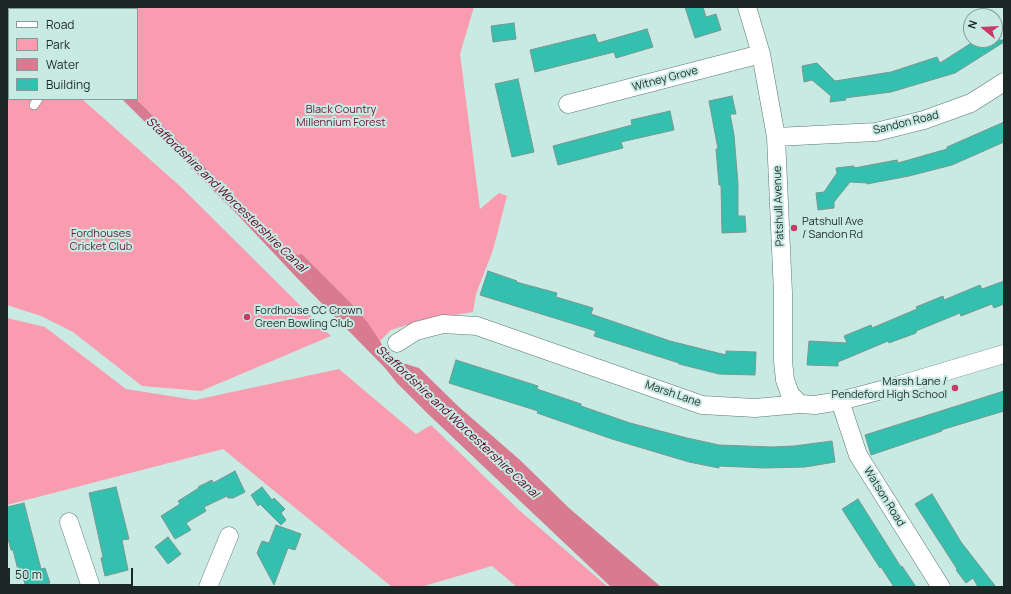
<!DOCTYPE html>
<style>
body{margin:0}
#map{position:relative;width:1011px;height:594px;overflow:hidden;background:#c8eae3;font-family:Manrope,sans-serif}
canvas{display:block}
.frame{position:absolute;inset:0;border:8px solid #1c2826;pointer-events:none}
.legend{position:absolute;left:8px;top:8px;width:130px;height:92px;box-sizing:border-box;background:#c8eae3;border:1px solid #839c97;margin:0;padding:5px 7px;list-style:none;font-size:12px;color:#1c2826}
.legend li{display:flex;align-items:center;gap:8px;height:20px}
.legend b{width:20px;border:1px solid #839c97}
.north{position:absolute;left:963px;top:8px;width:40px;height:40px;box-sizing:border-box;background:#c8eae3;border:1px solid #839c97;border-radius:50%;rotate:288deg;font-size:11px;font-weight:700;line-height:16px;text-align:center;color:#1c2826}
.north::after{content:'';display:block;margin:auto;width:14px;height:18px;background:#c83b67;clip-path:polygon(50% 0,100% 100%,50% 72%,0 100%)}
.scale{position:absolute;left:8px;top:568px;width:125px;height:18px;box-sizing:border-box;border:2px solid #1c2826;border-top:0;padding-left:5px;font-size:12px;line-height:14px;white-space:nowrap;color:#1c2826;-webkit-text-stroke:3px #c8eae3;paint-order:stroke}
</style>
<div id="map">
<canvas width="1011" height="594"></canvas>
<div class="frame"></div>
<ul class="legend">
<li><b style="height:5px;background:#fff"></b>Road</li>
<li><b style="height:11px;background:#fa9cb0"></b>Park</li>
<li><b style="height:11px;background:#d97b90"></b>Water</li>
<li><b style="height:11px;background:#34c0ae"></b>Building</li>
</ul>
<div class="north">N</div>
<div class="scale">50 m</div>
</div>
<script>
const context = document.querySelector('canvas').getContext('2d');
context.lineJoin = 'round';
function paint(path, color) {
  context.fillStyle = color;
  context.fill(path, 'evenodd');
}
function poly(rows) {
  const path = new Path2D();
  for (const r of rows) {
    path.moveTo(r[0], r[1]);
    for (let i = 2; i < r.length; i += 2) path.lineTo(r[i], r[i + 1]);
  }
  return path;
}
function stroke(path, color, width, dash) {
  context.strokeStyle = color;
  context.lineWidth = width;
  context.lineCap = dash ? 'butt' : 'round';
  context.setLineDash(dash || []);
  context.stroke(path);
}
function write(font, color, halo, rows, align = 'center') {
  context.font = font + ' Manrope,sans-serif';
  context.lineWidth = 4;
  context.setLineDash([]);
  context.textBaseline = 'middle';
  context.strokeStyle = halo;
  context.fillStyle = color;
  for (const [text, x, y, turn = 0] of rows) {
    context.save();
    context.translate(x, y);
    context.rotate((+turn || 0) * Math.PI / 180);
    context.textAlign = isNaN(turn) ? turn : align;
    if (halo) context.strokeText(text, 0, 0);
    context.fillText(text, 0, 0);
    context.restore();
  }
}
const green = poly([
 [40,7,474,7,460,54,480,209,499,193,507,196,493,250,476,294,473,312,423,320,391,330,380,341,350,302,302,254,294,255,136,99,137,99,137,9,42,9],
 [7,33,9,35,9,99,82,99,181,187,331,336,201,391,142,386,73,332,41,316,7,305],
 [7,318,45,327,126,389,195,400,339,369,416,434,431,425,519,510,608,587,517,587,492,566,421,587,392,587,223,449,7,505]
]);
const water = poly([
 [122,99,136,99,294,255,302,254,350,302,368,323,380,341,386,353,396,361,419,368,459,407,520,460,569,508,661,587,611,587,428,414,397,383,385,368,298,279,234,211]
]);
const building = poly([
 [685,7,703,7,706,17,716,14,721,30,695,38,685,7],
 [514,23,516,39,493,42,491,26,514,23],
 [647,29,653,47,616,58,614,52,535,72,530,50,595,34,598,43,647,29],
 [976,40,1004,40,1004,42,955,73,891,92,845,98,846,100,830,102,831,96,812,80,804,82,802,66,817,63,835,81,891,72,937,57,940,63,976,40],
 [518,79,534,152,512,157,495,84,518,79],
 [732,96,736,114,730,114,734,135,738,184,738,216,745,216,746,232,722,233,721,185,719,185,716,149,718,149,709,101,732,96],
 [670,111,674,130,621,142,623,148,558,165,553,146,632,125,631,120,670,111],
 [1004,122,1004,142,952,165,909,176,867,184,867,183,850,182,834,202,834,208,818,210,816,193,824,192,837,173,836,168,854,166,854,168,897,160,898,163,947,149,947,147,1004,122],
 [488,271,517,281,516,282,557,293,556,297,593,308,591,314,670,341,726,355,726,351,756,352,755,375,719,374,679,364,679,363,594,336,596,331,480,295,488,271],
 [1004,281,1004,304,994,308,992,304,961,316,960,313,916,331,916,333,889,343,888,341,838,362,838,366,807,365,809,341,847,343,844,336,871,325,872,328,917,309,916,307,943,296,944,300,980,285,982,289,1004,281],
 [456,360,538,386,537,389,581,404,581,406,630,423,687,438,719,445,771,447,794,446,832,441,835,462,805,467,764,468,719,466,719,468,689,462,612,439,537,413,538,411,449,383,456,360],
 [1004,391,1004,411,941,430,942,431,871,455,865,435,1004,391],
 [235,471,245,492,233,498,228,498,227,496,204,507,206,511,186,523,191,530,175,539,161,516,180,504,178,501,199,488,198,487,212,480,213,483,235,471],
 [116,487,129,539,122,540,128,570,105,576,101,558,103,557,89,493,116,487],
 [262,487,272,500,274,498,285,509,281,513,286,520,281,525,260,504,258,506,251,495,262,487],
 [932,494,961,542,996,587,978,587,973,578,966,583,956,570,957,569,915,504,932,494],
 [858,499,901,567,902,566,916,587,894,587,881,567,880,568,842,509,858,499],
 [24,503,41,569,45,568,50,583,39,587,26,587,20,569,18,570,13,550,11,550,7,535,7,507,24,503],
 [276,525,301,534,295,550,288,548,274,585,257,553,262,541,269,543,276,525],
 [168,537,181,554,168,564,155,547,168,537]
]);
const lane = poly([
 [7,29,9,31],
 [34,105,38,99]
]);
const street = poly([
 [747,7,761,54,776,137,783,293,783,361,785,380,790,394,800,404],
 [568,104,761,54],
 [776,137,876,132,924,120,971,103,1004,82],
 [397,343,416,331,443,324,477,326,702,405,755,408,800,404,815,405,840,401,893,387,1004,354],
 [840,401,858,455,941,587],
 [69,522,91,587],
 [208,587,229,536]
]);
const markers = [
 [794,228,4,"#c83b67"],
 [247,317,4,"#c83b67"],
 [955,388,4,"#c83b67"]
];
const streetNames = [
 ["Witney Grove",665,79,-15],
 ["Sandon Road",906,123,-14],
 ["Patshull Avenue",779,206,-92],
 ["Marsh Lane",673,394,19],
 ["Watson Road",884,497,58]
];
const parkNames = [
 ["Black Country",341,110],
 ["Millennium Forest",341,123],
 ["Fordhouses",101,234],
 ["Cricket Club",101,247]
];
const poiNames = [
 ["Patshull Ave",802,222],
 ["/ Sandon Rd",802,235],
 ["Fordhouse CC Crown",255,311],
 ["Green Bowling Club",255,324],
 ["Marsh Lane /",947,382,"right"],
 ["Pendeford High School",947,395,"right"]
];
const waterNames = [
 ["Staffordshire and Worcestershire Canal",226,195,44],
 ["Staffordshire and Worcestershire Canal",457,422,43]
];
paint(green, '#fa9cb0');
paint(water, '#d97b90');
paint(building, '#34c0ae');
stroke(building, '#789791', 1);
stroke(lane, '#5a7873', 10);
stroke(street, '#5a7873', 19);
stroke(lane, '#fff', 9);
stroke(street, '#fff', 18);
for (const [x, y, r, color] of markers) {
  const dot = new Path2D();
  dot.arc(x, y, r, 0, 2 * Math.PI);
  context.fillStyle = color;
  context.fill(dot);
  stroke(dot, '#c8eae3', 1.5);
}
write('11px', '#1c2826', '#c8eae3', streetNames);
write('11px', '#691430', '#c8eae3', parkNames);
write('11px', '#1c2826', '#c8eae3', poiNames, 'left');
write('italic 12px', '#590024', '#c8eae3', waterNames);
</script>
